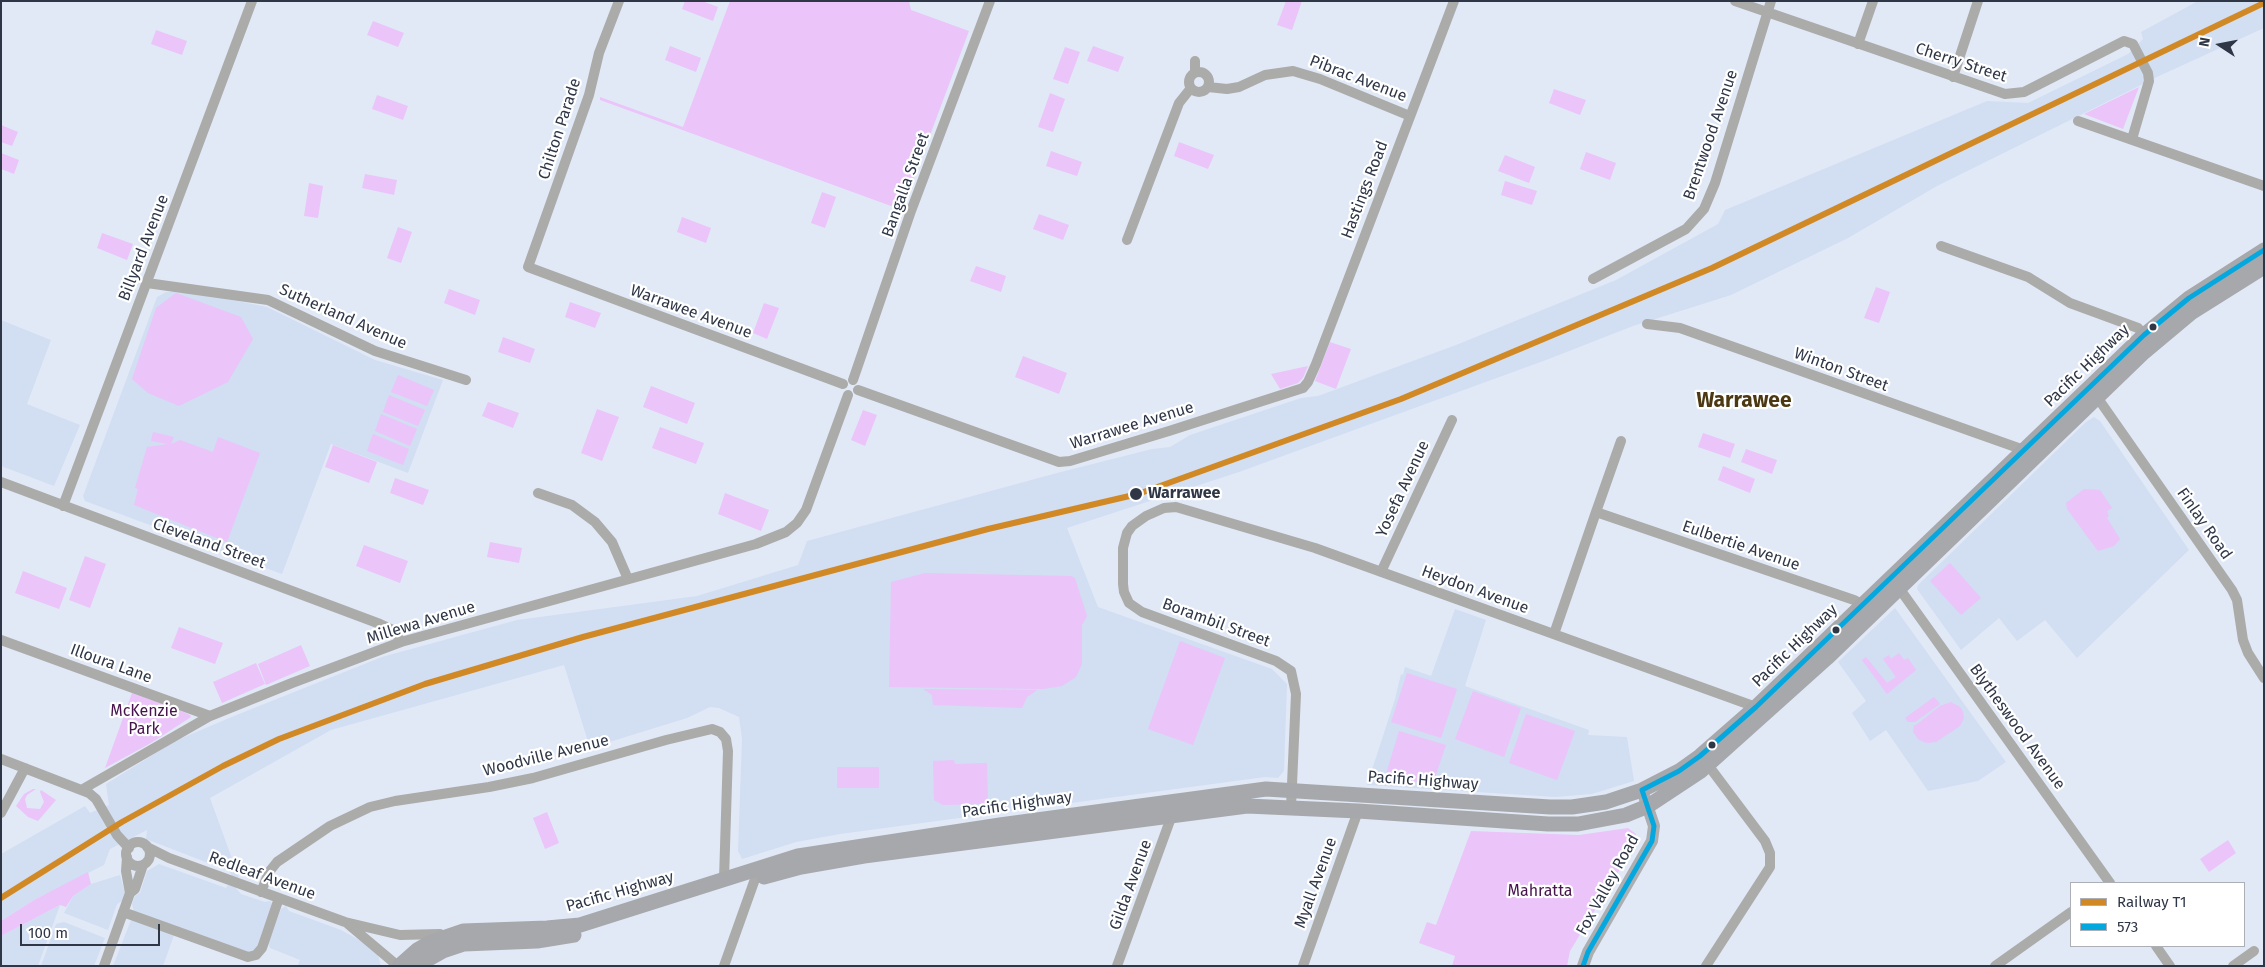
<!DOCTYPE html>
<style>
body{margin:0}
#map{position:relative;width:2265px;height:967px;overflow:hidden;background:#e1e9f7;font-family:"Fira Sans",sans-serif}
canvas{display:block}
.frame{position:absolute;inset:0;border:2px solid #2f3747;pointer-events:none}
.legend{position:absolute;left:2070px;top:882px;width:175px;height:65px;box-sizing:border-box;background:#fff;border:1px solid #acafb5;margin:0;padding:6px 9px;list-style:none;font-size:15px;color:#2f3747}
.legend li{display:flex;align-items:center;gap:10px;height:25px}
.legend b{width:25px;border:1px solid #acafb5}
.north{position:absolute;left:2195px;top:20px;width:50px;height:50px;-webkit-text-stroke:4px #fff;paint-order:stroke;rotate:281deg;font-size:14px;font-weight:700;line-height:20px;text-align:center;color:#2f3747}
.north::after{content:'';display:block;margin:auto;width:18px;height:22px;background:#2f3747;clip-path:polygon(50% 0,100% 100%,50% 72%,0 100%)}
.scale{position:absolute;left:20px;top:924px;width:140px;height:22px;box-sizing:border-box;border:2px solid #2f3747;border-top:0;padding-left:6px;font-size:15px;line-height:18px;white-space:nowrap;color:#2f3747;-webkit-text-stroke:4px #fff;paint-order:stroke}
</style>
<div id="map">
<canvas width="2265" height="967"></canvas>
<div class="frame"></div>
<ul class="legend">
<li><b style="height:6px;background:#d18925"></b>Railway T1</li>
<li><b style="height:6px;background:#05a8de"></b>573</li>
</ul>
<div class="north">N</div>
<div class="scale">100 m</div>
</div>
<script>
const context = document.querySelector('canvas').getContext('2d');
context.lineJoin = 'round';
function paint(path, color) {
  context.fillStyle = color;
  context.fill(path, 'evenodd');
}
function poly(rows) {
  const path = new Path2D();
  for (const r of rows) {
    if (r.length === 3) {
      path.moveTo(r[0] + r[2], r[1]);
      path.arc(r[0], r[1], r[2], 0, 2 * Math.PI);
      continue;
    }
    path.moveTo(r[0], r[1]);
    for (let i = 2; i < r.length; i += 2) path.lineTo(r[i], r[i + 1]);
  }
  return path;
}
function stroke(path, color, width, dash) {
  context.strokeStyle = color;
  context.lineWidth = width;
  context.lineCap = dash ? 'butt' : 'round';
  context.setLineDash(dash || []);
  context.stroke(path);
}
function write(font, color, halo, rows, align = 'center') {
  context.font = font + ' "Fira Sans",sans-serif';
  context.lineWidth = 4.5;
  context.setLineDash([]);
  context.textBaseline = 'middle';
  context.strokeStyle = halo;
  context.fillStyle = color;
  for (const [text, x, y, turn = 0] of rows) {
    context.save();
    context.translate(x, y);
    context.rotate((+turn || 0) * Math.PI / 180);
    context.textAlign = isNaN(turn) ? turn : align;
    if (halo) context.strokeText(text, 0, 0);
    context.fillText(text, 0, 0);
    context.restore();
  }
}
const built = poly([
 [2198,1,2264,1,2264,28,2159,76,1937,186,1848,238,1731,295,1633,326,1546,360,1239,472,1067,528,1098,607,1272,669,1287,684,1284,771,1278,778,1265,777,840,834,796,842,742,859,738,851,742,739,739,717,719,708,710,707,687,718,590,748,564,665,331,730,210,798,239,878,232,876,229,871,146,839,147,830,110,849,104,865,34,900,1,921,1,854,85,806,90,813,109,805,106,784,175,741,234,716,382,657,517,620,697,596,798,565,807,541,1057,473,1152,449,1170,447,1190,435,1301,398,1318,396,1456,345,1616,280,1718,224,1725,210,1987,101,2028,103,2128,54,2143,39,2141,32],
 [188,291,267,307,375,360,443,380,408,473,331,444,282,574,85,501,83,496,157,297,166,292],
 [1,320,51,340,27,404,80,425,54,486,1,466],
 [2094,417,2100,421,2189,550,2077,658,2045,620,2017,641,1999,618,1961,650,1917,589,1918,585,2086,422],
 [1895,608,2006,762,1978,781,1928,791,1886,730,1870,741,1852,713,1866,701,1838,662],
 [1455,609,1486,620,1465,686,1589,730,1588,735,1627,737,1634,781,1592,794,1555,797,1367,785,1395,699,1401,674,1403,675,1405,667,1431,676],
 [159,864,226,888,228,885,235,887,241,894,265,902,270,901,272,903,260,947,252,954,134,911,132,904,135,896,140,893,147,871],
 [120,875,125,893,122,901,117,904,108,930,64,913,73,896,91,884],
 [60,905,38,966,1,966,1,936],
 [286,906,289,911,341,930,361,941,378,955,381,966,300,966,298,965,300,960,270,948,268,943,281,909],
 [131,920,174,935,163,966,113,966],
 [64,922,105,938,94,966,41,966,56,924]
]);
const green = poly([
 [685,1,702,1,718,7,713,21,682,9],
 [730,1,909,1,911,10,969,31,902,210,600,100,600,97,683,127],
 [1286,1,1302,1,1292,30,1277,25],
 [373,21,404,33,398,47,367,35],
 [156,30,187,41,182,55,151,44],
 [670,46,701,58,696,72,665,60],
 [1093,46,1124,57,1118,72,1087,61],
 [1065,47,1080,52,1068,84,1053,79],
 [2139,87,2123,129,2084,114],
 [1554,89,1586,100,1580,115,1549,103],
 [1050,93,1065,99,1053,132,1038,127],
 [377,95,408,106,403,120,372,109],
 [1,125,18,132,12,146,1,142],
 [1179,142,1214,155,1208,169,1174,156],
 [1051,151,1082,162,1077,176,1046,166],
 [1586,152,1616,163,1610,180,1580,169],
 [1,153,19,160,14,174,1,169],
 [1505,155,1535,167,1529,183,1498,171],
 [365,174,397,180,394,195,362,188],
 [1505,181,1537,191,1532,205,1501,195],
 [309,183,323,186,318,218,304,216],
 [822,192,836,197,825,228,811,223],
 [1039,214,1069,225,1063,240,1033,229],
 [682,217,711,228,706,243,677,232],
 [398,227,412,232,401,263,387,258],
 [102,233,133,244,127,260,97,248],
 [976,266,1006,276,1001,292,970,281],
 [1876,287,1890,292,1879,323,1864,318],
 [449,289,480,300,475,315,444,303],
 [176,293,241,317,253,339,228,382,179,406,148,393,132,379,156,308],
 [570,302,601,313,595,328,565,317],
 [764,303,779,308,767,339,753,333],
 [503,337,535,349,530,363,498,352],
 [1330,342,1351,349,1336,389,1315,381],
 [1023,356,1067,373,1059,394,1015,377],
 [1308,366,1303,378,1298,383,1280,389,1271,374],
 [398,375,434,390,427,406,391,392],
 [651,386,695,403,687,424,643,407],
 [389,395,425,410,418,426,383,412],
 [488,402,519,413,513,428,482,416],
 [597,409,619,417,602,461,581,453],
 [863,410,877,415,865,446,851,440],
 [381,414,417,429,410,446,375,431],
 [660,427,704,443,696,464,652,448],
 [153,432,174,437,171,444,180,440,213,452,218,437,260,453,227,542,134,505,138,489,135,488,147,447,168,444,151,441],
 [1703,433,1735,444,1730,458,1698,447],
 [373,434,409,449,403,465,367,451],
 [333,445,377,462,369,483,325,467],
 [1746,449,1777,460,1772,474,1741,462],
 [1723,466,1755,479,1750,493,1718,480],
 [395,478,429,490,423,505,390,493],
 [2084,489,2100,490,2112,508,2107,511,2109,516,2107,518,2120,539,2114,546,2098,551,2067,509,2066,503],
 [725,493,769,510,761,531,718,514],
 [490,542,522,548,519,563,487,557],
 [364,545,408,561,400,583,356,566],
 [85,556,106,564,90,608,69,600],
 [1950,563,1981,598,1961,615,1930,581],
 [23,571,67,588,59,609,15,593],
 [925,573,1071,576,1075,578,1087,616,1082,625,1082,664,1076,677,1062,686,1043,689,889,687,891,582],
 [179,627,223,643,215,664,171,648],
 [1180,641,1225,658,1193,745,1148,729],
 [301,645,310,666,266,685,258,664],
 [1899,653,1904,660,1908,658,1916,670,1887,694,1862,660,1866,657,1887,683,1896,677,1883,659,1889,655,1891,659],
 [256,663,265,684,222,703,213,682],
 [1407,673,1457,689,1441,738,1391,722],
 [923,689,1037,690,1027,697,1022,708,933,705,932,695],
 [1473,691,1521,708,1504,757,1455,739],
 [132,693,175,708,190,715,191,717,151,743,105,768],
 [1934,697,1940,704,1915,722,1908,722,1905,718],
 [1951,702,1960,707,1963,712,1964,718,1960,726,1936,742,1927,743,1919,740,1913,732,1914,725,1916,725,1940,706],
 [1526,714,1575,731,1557,780,1509,763],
 [1399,731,1446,745,1432,786,1386,774],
 [954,760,955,764,987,763,988,804,943,805,934,800,933,761],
 [837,767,879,767,879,788,837,788],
 [33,789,36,789,27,795,25,799,27,808,40,809,44,802,40,792,41,790,56,800,38,821,28,817,16,806,24,794],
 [547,812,559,843,545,849,533,818],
 [1628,828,1636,834,1636,843,1570,951,1567,966,1452,966,1455,956,1419,943,1427,922,1436,925,1471,831,1579,835],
 [2228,840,2236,853,2209,872,2200,859],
 [88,872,91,884,73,896,66,907,60,905,1,936,1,921,34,900]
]);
const minor = poly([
 [619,1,599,53,589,95,528,267,843,384],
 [1735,1,2005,94,2024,92,2124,41,2133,44,2148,73,2149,81,2132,139],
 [1858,44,1873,1],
 [1195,61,1195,72],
 [1199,82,10],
 [1953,77,1978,1],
 [1208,87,1227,89,1239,87,1265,75,1293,71,1320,79,1410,116],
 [2078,121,2264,186],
 [1127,240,1179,103,1191,88],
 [1941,246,2028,277,2070,303,2138,328,2144,335],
 [1593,279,1686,229,1704,209,1715,183,1771,1],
 [147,283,268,300,375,351,466,380],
 [1647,324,1680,328,2024,450],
 [853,380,911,211,990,1],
 [858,390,1059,462,1070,461,1169,431,1303,388,1308,382,1316,364,1454,1],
 [2097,397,2232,590,2237,600,2243,640,2248,653,2264,678],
 [1,482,380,624,393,630,401,642],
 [538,493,572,505,595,522,612,542,628,579],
 [63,506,252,1],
 [1596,512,1621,441],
 [1381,572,1452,420],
 [1899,588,2110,883],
 [1554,634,1596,512,1854,600,1867,607],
 [1,640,210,716],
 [1,759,89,793,96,799,117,835,129,848],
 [83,789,210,716,292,683,401,642,756,544,786,532,797,523,806,510,848,395],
 [1291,807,1296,694,1291,671,1276,661,1142,612,1129,603,1124,592,1123,584,1123,548,1127,533,1132,526,1146,516,1164,508,1176,507,1315,548,1756,707],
 [1,813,25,768],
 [138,854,12],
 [147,847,169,858,345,922,400,935,440,934],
 [127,857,126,871,130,893],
 [261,892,269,872,277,862,330,826,370,807,395,801,489,787,533,778,666,740,712,729,720,732,726,739,728,751,724,879],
 [123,912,248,957,256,955,262,948,279,898],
 [348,924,398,966],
 [2156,946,2170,966],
 [104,966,130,893,135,889,143,865],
 [724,966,755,879],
 [1117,966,1172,815],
 [1303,966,1358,811],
 [1706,966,1770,867,1770,853,1765,841,1708,765],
 [1995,966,2071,912],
 [2233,966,2254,951]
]);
const major = poly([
 [1583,966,1588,952,1652,841,1654,826,1642,790]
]);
const highway = poly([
 [764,877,801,867,864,856,1247,806,1358,811,1548,824,1578,824,1626,815,1648,806,1701,771,1827,658,2142,354,2191,313,2264,267],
 [399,966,417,950,431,942,463,931,547,928,580,925,798,856,1000,825,1266,789,1550,807,1572,807,1606,802,1642,790,1679,771,1700,756,1756,707,2144,335,2189,298,2264,250],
 [416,966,443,951,464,944,537,941,574,935]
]);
const bus1 = poly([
 [1583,966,1588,952,1652,841,1654,826,1642,790,1679,771,1700,756,1756,707,2144,335,2189,298,2264,250]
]);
const rail1 = poly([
 [1,898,122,822,223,766,279,739,425,684,583,637,988,529,1138,494,1401,399,1712,268,2264,3]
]);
const markers = [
 [2153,327,4.5,"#2f3747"],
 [1136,494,7,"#2f3747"],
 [1836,630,4.5,"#2f3747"],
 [1712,745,4.5,"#2f3747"]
];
const streetNames = [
 ["Cherry Street",1961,63,18],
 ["Pibrac Avenue",1358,79,21],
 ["Chilton Parade",560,129,-72],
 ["Brentwood Avenue",1711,135,-71],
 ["Bangalla Street",906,185,-70],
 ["Hastings Road",1365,190,-69],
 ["Billyard Avenue",144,248,-69],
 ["Warrawee Avenue",691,312,20],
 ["Sutherland Avenue",343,317,24],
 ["Pacific Highway",2087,366,-44],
 ["Winton Street",1841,370,20],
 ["Warrawee Avenue",1132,426,-17],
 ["Yosefa Avenue",1403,489,-65],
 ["Finlay Road",2204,524,55],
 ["Cleveland Street",209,544,20],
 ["Eulbertie Avenue",1741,546,19],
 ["Heydon Avenue",1475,590,20],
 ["Millewa Avenue",421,623,-17],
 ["Borambil Street",1216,623,20],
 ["Pacific Highway",1795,646,-44],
 ["Illoura Lane",111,664,20],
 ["Blytheswood Avenue",2017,727,54],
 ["Woodville Avenue",546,756,-14],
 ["Pacific Highway",1423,781,4],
 ["Pacific Highway",1017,805,-8],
 ["Redleaf Avenue",262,876,20],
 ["Myall Avenue",1316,883,-70],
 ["Gilda Avenue",1131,885,-70],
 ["Fox Valley Road",1608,885,-61],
 ["Pacific Highway",620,892,-16]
];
const stopNames = [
 ["Warrawee",1148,494]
];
const parkNames = [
 ["McKenzie",144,712],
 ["Park",144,730],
 ["Mahratta",1540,892]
];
const districtNames = [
 ["Warrawee",1744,401]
];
paint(built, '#d2def2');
paint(green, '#ebc4f9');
stroke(minor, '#ababaa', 10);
stroke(major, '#acaeb0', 12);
stroke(highway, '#a7a8ab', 15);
stroke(bus1, '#05a8de', 5);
stroke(rail1, '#d18925', 6);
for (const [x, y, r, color] of markers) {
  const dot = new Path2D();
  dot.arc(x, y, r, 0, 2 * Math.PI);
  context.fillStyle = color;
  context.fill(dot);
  stroke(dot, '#fff', 2);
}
write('16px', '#2f3747', '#fff', streetNames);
write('bold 16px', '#2f3747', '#fff', stopNames, 'left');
write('16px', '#46134c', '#fff', parkNames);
write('bold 21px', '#4c3913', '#fff', districtNames);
</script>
